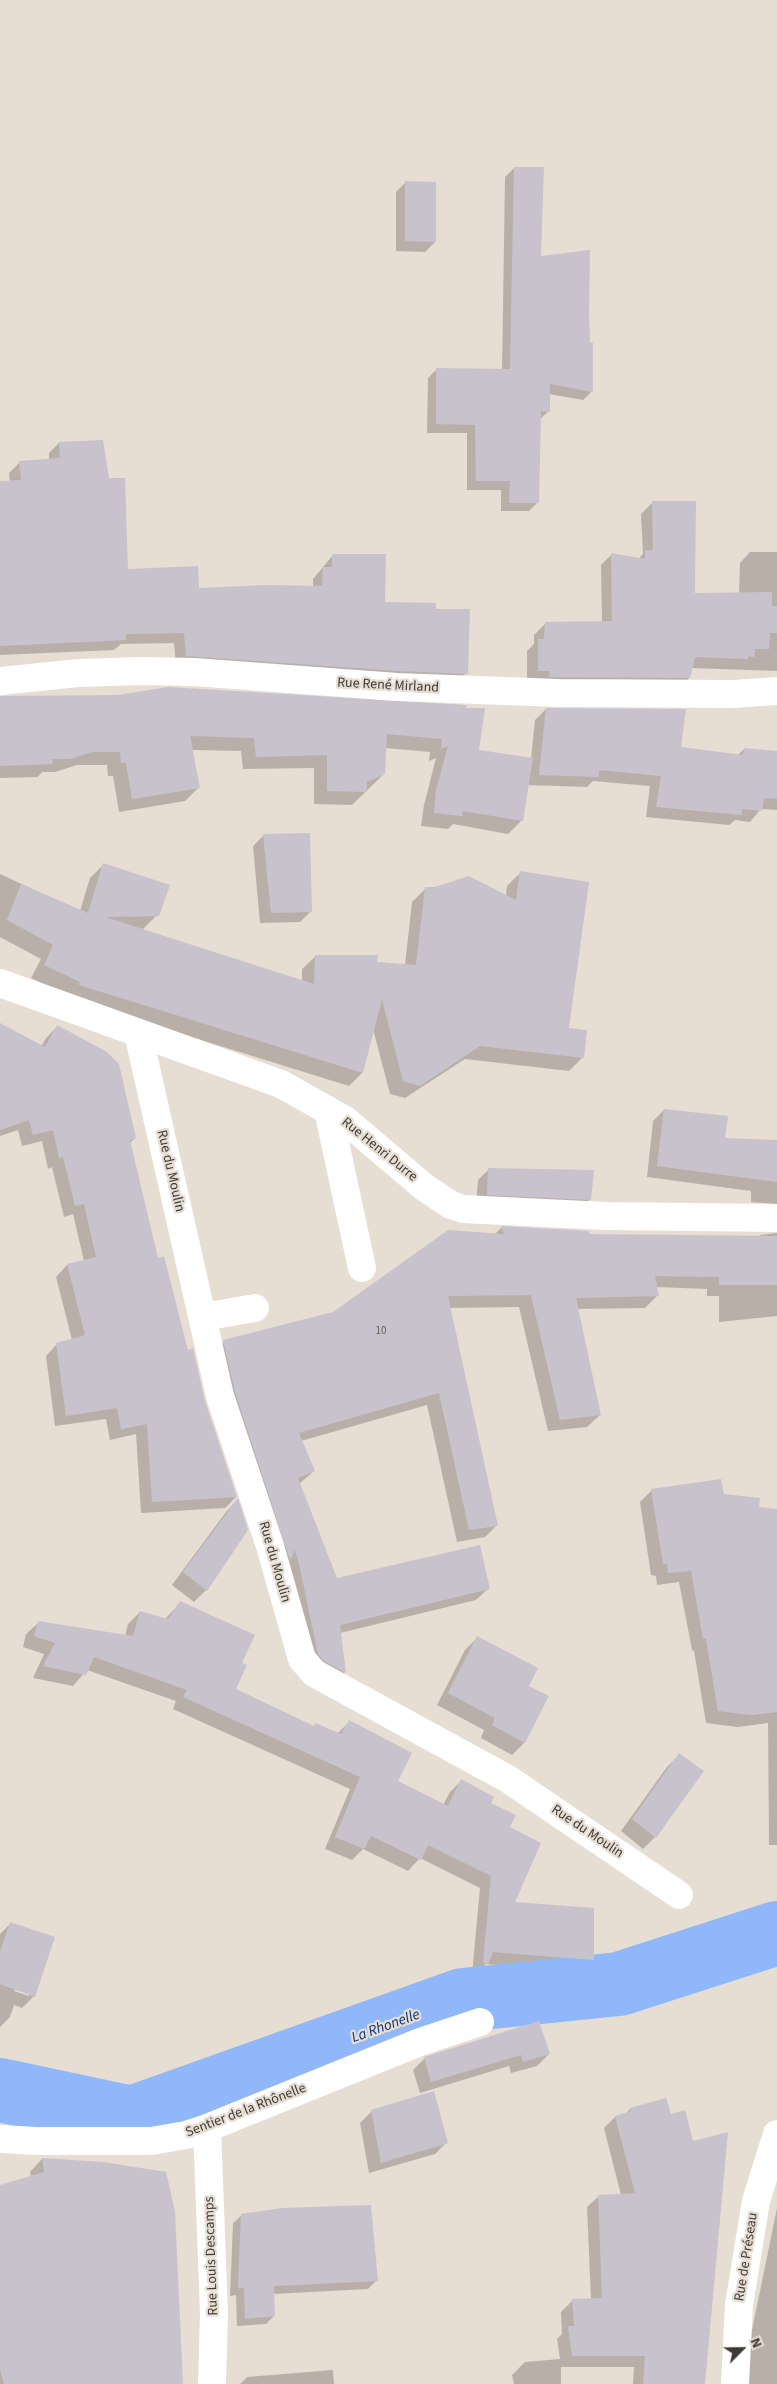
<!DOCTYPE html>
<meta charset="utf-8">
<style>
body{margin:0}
#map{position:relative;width:777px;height:2384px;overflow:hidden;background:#e6ddd3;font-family:"Source Sans 3",sans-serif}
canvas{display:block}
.north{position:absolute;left:717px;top:2324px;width:50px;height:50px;-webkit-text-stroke:4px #e6ddd3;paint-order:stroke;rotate:67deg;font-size:14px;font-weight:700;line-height:20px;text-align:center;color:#3e3b37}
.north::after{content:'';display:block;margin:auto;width:18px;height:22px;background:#3e3b37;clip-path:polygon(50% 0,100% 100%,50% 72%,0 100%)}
</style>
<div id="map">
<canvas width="777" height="2384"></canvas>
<div class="north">N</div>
</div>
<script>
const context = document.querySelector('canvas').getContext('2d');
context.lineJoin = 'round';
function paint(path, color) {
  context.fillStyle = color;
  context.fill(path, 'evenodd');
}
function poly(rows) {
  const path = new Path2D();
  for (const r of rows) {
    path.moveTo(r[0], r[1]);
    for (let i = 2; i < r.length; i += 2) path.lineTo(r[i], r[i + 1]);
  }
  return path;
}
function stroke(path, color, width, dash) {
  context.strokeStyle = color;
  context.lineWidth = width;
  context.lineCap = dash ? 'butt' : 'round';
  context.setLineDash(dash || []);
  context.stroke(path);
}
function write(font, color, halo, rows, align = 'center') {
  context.font = font + ' "Source Sans 3",sans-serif';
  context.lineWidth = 4.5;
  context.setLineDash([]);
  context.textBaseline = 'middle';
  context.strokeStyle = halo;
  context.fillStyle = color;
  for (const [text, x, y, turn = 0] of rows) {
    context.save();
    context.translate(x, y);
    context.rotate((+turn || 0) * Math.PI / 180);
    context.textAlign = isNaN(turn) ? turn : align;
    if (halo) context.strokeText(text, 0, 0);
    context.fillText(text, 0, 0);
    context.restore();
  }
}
const shadow = poly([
 [514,168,540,257,587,312,592,391,583,400,549,394,549,411,539,420,538,502,529,511,501,511,501,490,467,490,467,433,427,433,428,378,437,369,502,371,505,177],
 [406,182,435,242,425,252,396,251,396,192],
 [59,443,108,479,127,570,198,589,313,587,313,579,333,555,383,603,434,610,466,673,456,684,176,666,174,643,121,644,114,650,0,655,0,514,12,508,9,473,20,462,49,460,49,453],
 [652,503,694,594,739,594,740,563,750,552,777,552,777,671,691,668,689,678,678,689,527,681,527,651,534,644,534,635,545,624,602,623,601,565,612,554,638,559,643,554,641,514],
 [0,697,396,704,478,751,531,759,535,720,546,709,680,748,738,755,744,749,777,752,777,810,761,809,750,822,735,820,729,825,646,817,650,786,593,781,587,787,527,785,522,820,508,834,453,824,448,829,421,826,424,805,436,758,429,761,430,752,385,748,384,774,352,805,314,804,314,768,243,769,241,751,191,750,198,788,185,801,119,812,113,776,108,776,107,765,77,765,55,772,42,772,38,777,0,778],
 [264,835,311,911,300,922,260,923,253,846],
 [103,865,157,915,142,930,302,981,302,969,316,956,405,965,412,902,426,888,506,896,507,886,521,872,568,1029,583,1057,569,1071,465,1059,405,1098,390,1094,373,1029,362,1073,349,1086,66,998,68,996,31,978,41,959,0,937,0,874,80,911,90,878],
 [0,1025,41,1047,46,1038,57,1027,135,1138,130,1143,157,1259,236,1497,225,1508,141,1513,136,1434,110,1440,106,1419,55,1426,46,1356,57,1344,72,1340,56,1277,67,1265,84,1261,73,1214,64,1217,52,1167,48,1169,42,1141,22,1146,18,1130,0,1136],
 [664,1110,724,1140,777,1141,777,1204,751,1202,751,1191,647,1177,653,1121],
 [489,1169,590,1199,579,1210,476,1203,478,1180],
 [501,1228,588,1232,587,1236,757,1238,760,1235,777,1233,777,1316,719,1322,719,1296,707,1296,707,1289,656,1287,657,1296,645,1308,577,1309,600,1415,587,1427,548,1431,519,1307,450,1308,497,1525,485,1537,457,1542,427,1405,301,1441,314,1471,299,1484,336,1580,489,1588,476,1600,340,1633,345,1672,333,1684,312,1673,212,1354,224,1342,333,1313,495,1234],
 [652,1490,723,1495,758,1509,777,1511,777,1845,769,1845,768,1723,738,1727,706,1723,694,1651,692,1650,679,1582,657,1585,656,1576,651,1575,640,1502],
 [237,1500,206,1590,194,1602,172,1585,226,1512],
 [180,1603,241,1663,234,1690,313,1727,316,1724,337,1734,349,1722,397,1782,443,1805,450,1792,461,1781,489,1803,508,1827,513,1903,593,1959,581,1971,486,1964,475,1975,472,1974,480,1888,420,1858,408,1871,363,1849,352,1860,325,1849,350,1789,173,1709,176,1701,87,1670,73,1686,33,1678,44,1654,23,1647,26,1634,38,1623,125,1636,128,1624,140,1612,165,1619],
 [477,1638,527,1687,524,1743,512,1755,481,1738,484,1730,437,1705,465,1650],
 [679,1755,655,1837,643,1849,621,1831,667,1767],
 [11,1923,34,1996,22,2008,14,2005,10,2017,0,2027,0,1934],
 [15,1988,29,1993,29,1996,14,1991],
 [549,2054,537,2066,511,2073,509,2066,420,2093,413,2070,425,2058],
 [665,2099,703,2384,633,2384,634,2367,561,2367,561,2384,514,2384,512,2375,525,2362,560,2359,557,2339,562,2334,561,2312,572,2301,591,2300,587,2207,599,2196,621,2195,604,2128,615,2117,625,2114,630,2109],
 [372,2111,447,2142,435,2154,369,2173,360,2123],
 [42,2159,103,2163,182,2384,0,2384,0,2186,31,2177,30,2172],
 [777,2208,777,2384,748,2384,744,2369],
 [242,2215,377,2280,368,2289,273,2294,274,2316,266,2324,237,2326,236,2295,230,2296,233,2223],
 [333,2370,334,2384,240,2384,247,2377]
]);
const river = poly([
 [0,2090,132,2118,463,2000,619,1984,777,1933]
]);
const building = poly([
 [514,167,544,167,541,256,590,250,589,312,590,342,593,343,593,392,550,384,550,412,541,411,539,503,509,503,510,481,476,481,475,425,436,424,436,368,510,369],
 [405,181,436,182,436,242,405,241],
 [103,440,109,478,125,478,128,569,198,566,199,588,267,585,322,586,323,567,332,567,332,554,386,554,385,602,436,603,436,609,470,609,468,674,398,671,186,656,184,633,126,634,126,640,0,646,0,481,21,480,19,461,60,458,59,442],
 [652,501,696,501,695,593,772,592,772,606,777,606,777,633,770,633,769,649,755,649,754,657,748,656,748,659,695,657,690,678,549,677,550,671,538,671,538,639,544,639,545,622,612,621,611,553,645,559,645,550,653,550],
 [168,687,467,705,466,708,485,708,479,750,533,758,523,821,463,811,462,816,434,813,436,790,448,746,441,749,442,739,387,734,385,774,367,782,367,792,327,791,327,755,256,757,254,738,190,736,200,788,132,799,126,763,121,763,120,752,92,752,70,759,53,759,52,764,0,766,0,696,118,695],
 [546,708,686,709,681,747,743,755,744,748,777,751,777,799,764,798,762,811,742,809,742,815,656,807,661,776,599,770,599,777,539,775],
 [310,833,312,912,271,913,263,834],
 [103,863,170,885,159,916,105,917,314,984,315,955,378,955,377,962,416,965,425,887,435,887,469,876,516,900,520,871,589,882,569,1028,587,1030,584,1058,480,1046,420,1086,403,1081,382,999,363,1073,79,985,80,982,44,965,53,945,7,920,21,884,88,913],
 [0,1023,45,1047,57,1025,107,1052,119,1064,136,1138,130,1140,158,1258,164,1256,188,1350,193,1348,205,1401,237,1497,152,1502,147,1424,121,1429,117,1408,66,1416,56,1343,85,1335,67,1264,96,1257,84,1204,75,1206,63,1157,59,1158,53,1130,33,1135,29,1120,0,1130],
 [664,1109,728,1116,725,1138,777,1140,777,1182,657,1166],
 [488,1168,594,1170,591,1200,487,1195],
 [501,1226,589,1231,589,1234,777,1236,777,1285,719,1285,719,1277,655,1276,659,1296,576,1298,601,1415,560,1420,531,1295,448,1296,498,1526,469,1530,439,1393,299,1433,315,1471,298,1478,337,1578,480,1545,490,1589,340,1625,346,1673,324,1661,318,1654,299,1564,295,1550,290,1560,235,1392,223,1340,333,1312,448,1230,504,1234],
 [721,1479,724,1494,760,1498,759,1507,777,1509,777,1712,751,1715,718,1711,706,1639,703,1639,691,1571,668,1573,667,1564,663,1564,651,1489],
 [238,1498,248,1530,207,1591,183,1572],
 [180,1601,255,1635,242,1663,247,1665,236,1689,314,1726,315,1723,341,1734,349,1720,412,1753,398,1781,448,1806,461,1779,494,1797,491,1803,516,1815,510,1827,541,1843,515,1902,594,1908,594,1960,493,1952,488,1964,483,1963,491,1876,428,1845,421,1860,371,1836,364,1849,335,1837,360,1777,183,1697,187,1690,94,1657,86,1675,43,1666,55,1643,34,1636,38,1621,133,1636,140,1611,168,1619],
 [477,1636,538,1668,529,1686,549,1696,525,1743,492,1725,495,1718,448,1693],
 [679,1753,704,1771,656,1838,632,1819],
 [10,1922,55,1937,35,1997,0,1984,0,1952],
 [539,2021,550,2054,523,2062,521,2055,431,2082,424,2057],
 [434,2091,448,2143,381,2163,371,2110],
 [666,2098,671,2114,685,2110,693,2141,728,2132,705,2384,643,2384,645,2356,572,2356,568,2326,574,2326,572,2299,602,2298,598,2195,635,2193,615,2116,631,2111,630,2108],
 [42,2158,103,2162,166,2172,175,2211,183,2384,4,2384,0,2369,0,2185,44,2172],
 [371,2205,378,2281,274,2286,275,2316,245,2319,244,2288,238,2288,241,2214,282,2208]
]);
const minor = poly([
 [0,681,78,673,142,671,194,672,397,687,558,693,734,694,777,691],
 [0,983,281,1084,345,1120,424,1187,451,1205,463,1209,606,1216,777,1218],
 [138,1033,220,1396,270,1546,302,1659,314,1673,508,1779,679,1895],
 [328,1110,362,1268],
 [203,1317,255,1308],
 [207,2128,214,2313,212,2384],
 [0,2139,36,2141,151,2141,186,2135,207,2128,420,2042,480,2022],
 [735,2384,739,2305,756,2201,777,2134]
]);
const numberNames = [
 ["10",381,1332]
];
const streetNames = [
 ["Rue René Mirland",388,686,3],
 ["Rue Henri Durre",379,1150,39],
 ["Rue du Moulin",170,1171,77],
 ["Rue du Moulin",274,1562,74],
 ["Rue du Moulin",587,1832,34],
 ["Sentier de la Rhônelle",246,2111,-21],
 ["Rue Louis Descamps",212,2256,-92],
 ["Rue de Préseau",747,2257,-81]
];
const waterNames = [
 ["La Rhonelle",386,2027,-20]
];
paint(shadow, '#0003');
stroke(river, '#8fb7f9', 64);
paint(building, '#c8c2cd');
stroke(minor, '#fff', 28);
write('11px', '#605d5c', null, numberNames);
write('14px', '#3e3b37', '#e6ddd3', streetNames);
write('italic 15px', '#04327c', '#e6ddd3', waterNames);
</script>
